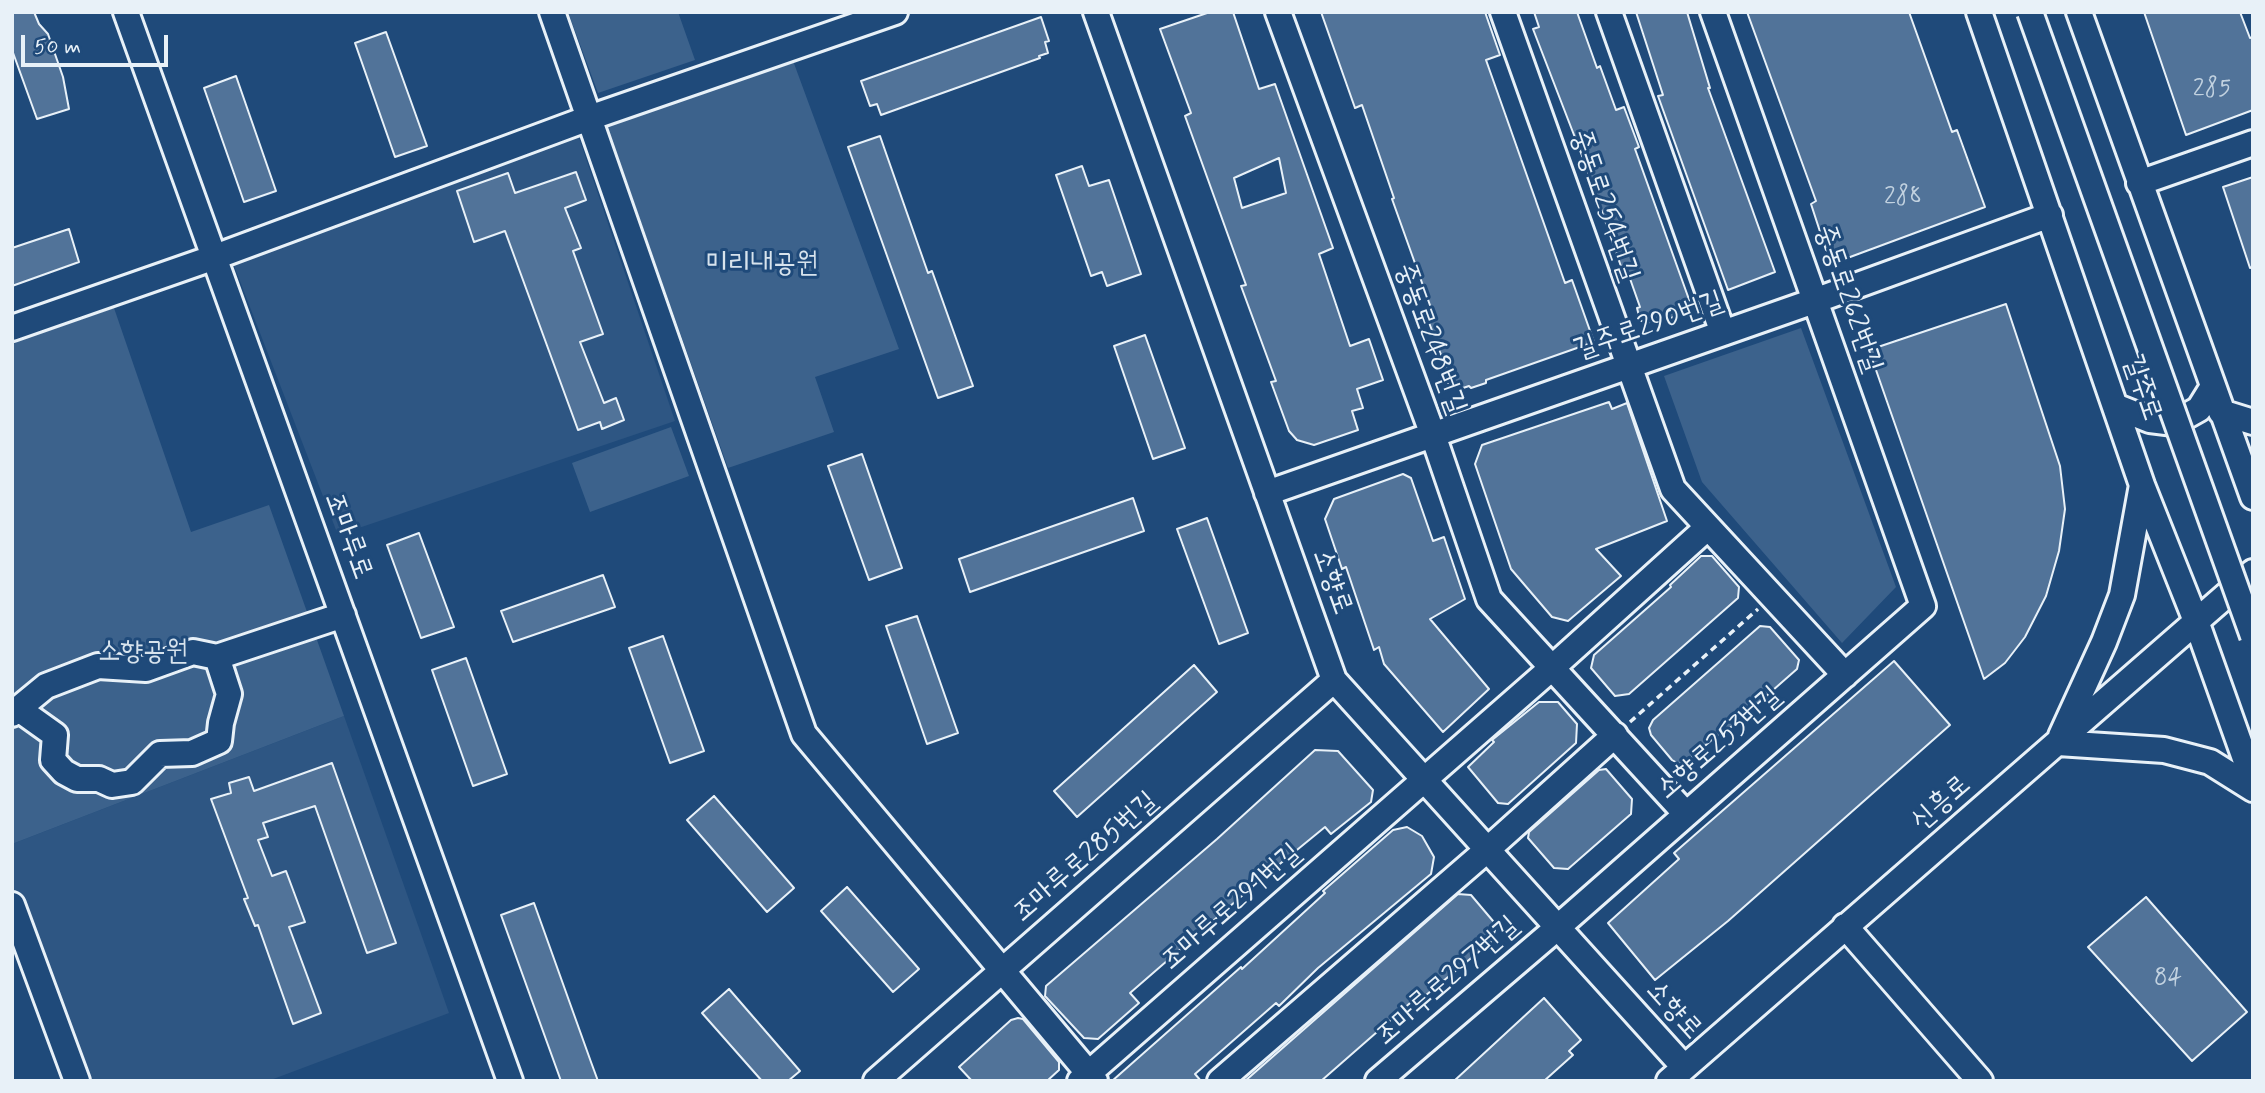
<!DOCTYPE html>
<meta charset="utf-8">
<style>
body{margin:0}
#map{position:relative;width:2265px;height:1093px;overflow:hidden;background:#1f4a7a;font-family:Mynerve,sans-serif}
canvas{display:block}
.frame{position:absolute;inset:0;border:14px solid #e8f1f8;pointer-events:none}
.scale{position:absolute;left:21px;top:35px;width:147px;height:32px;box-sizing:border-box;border:4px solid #e8f1f8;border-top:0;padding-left:9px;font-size:21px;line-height:24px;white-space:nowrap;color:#e8f1f8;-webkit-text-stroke:5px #1f4a7a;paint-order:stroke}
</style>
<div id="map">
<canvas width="2265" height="1093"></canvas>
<div class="frame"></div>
<div class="scale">50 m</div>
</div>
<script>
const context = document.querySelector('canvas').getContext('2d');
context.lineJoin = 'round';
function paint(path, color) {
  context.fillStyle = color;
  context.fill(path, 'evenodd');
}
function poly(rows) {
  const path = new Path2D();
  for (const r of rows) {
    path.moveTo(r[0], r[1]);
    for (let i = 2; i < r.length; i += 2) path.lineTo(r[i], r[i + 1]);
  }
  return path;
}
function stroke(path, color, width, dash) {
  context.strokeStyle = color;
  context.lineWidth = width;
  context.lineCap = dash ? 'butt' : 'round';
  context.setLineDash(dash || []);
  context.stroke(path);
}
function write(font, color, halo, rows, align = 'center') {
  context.font = font + ' Mynerve,"Poor Story",sans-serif';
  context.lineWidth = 6;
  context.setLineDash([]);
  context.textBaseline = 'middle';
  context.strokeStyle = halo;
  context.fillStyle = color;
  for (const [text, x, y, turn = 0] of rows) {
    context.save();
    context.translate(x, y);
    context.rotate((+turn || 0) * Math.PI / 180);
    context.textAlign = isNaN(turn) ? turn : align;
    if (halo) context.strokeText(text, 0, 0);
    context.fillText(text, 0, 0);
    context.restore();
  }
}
const built = poly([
 [578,135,675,421,338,535,233,263],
 [344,716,449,1013,268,1081,77,1081,12,905,12,844]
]);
const green = poly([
 [568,12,678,12,695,60,598,93],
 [792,58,899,349,815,377,834,432,728,468,605,121],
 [114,308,191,532,269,505,344,716,12,844,12,343],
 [1801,328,1896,587,1842,643,1702,482,1664,376],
 [671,427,689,476,590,512,572,463]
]);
const building = poly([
 [12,12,34,12,39,24,48,34,63,77,69,109,37,119,12,50,12,12],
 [1210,12,1233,12,1259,89,1275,84,1333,248,1319,254,1350,346,1369,339,1383,380,1357,389,1363,408,1352,411,1358,430,1314,445,1297,440,1289,431,1271,382,1276,381,1241,286,1246,285,1185,116,1191,113,1160,29,1210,12],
 [1279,158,1286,193,1242,208,1234,178,1279,158],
 [1321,12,1485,12,1500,55,1486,60,1565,283,1572,280,1594,342,1486,380,1486,383,1471,388,1469,386,1460,389,1448,383,1444,372,1447,371,1424,309,1431,308,1392,199,1394,198,1362,105,1355,108,1321,12],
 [1534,12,1577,12,1597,68,1600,66,1616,110,1624,107,1639,147,1635,149,1691,305,1686,313,1662,321,1661,319,1646,323,1640,320,1637,308,1640,307,1628,273,1624,275,1586,166,1533,29,1539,27,1534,12],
 [1636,12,1687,12,1710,88,1708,88,1775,272,1728,290,1658,96,1663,95,1636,12],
 [1747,12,1909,12,1952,132,1957,130,1985,207,1842,260,1826,250,1811,204,1816,201,1747,12],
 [2144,12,2240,12,2250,38,2253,37,2253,110,2186,135,2144,12],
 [1041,17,1049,41,1045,42,1048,53,1039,56,1040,58,881,115,877,104,870,106,861,81,1041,17],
 [386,32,427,146,395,157,355,43,386,32],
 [236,76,276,191,244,202,204,88,236,76],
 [880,136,928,273,932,271,973,386,938,398,848,147,880,136],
 [1082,166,1089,186,1109,180,1141,274,1107,286,1102,272,1091,276,1056,175,1082,166],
 [576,172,586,200,565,208,581,248,573,251,603,334,580,342,604,403,616,398,624,420,602,429,600,422,578,430,505,231,474,242,457,191,508,173,515,193,576,172],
 [2253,177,2253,267,2250,268,2223,187,2253,177],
 [69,229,79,262,12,286,12,248,69,229],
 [2006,304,2060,466,2065,509,2059,551,2046,596,2025,637,2005,663,1984,679,1869,350,2006,304],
 [1145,335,1185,448,1153,459,1114,346,1145,335],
 [1609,402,1612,409,1627,403,1667,521,1596,549,1621,576,1568,621,1552,617,1511,569,1475,464,1482,445,1609,402],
 [862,454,902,568,869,580,828,466,862,454],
 [1403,474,1411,478,1433,541,1444,537,1465,599,1430,619,1489,689,1443,732,1384,664,1379,647,1374,650,1346,567,1342,569,1325,519,1334,499,1403,474],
 [1133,498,1144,531,970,592,959,559,1133,498],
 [1207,518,1248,633,1219,644,1177,529,1207,518],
 [419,533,454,627,421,638,387,545,419,533],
 [1701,556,1712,556,1739,587,1738,598,1629,694,1615,696,1591,668,1594,655,1671,587,1670,585,1701,556],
 [603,575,615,607,513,642,501,611,603,575],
 [917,616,958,733,927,744,886,626,917,616],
 [1760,626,1770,627,1799,660,1797,669,1723,734,1721,732,1686,762,1679,764,1672,760,1651,735,1649,728,1653,720,1760,626],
 [663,636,704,751,670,763,629,648,663,636],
 [466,658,507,774,473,786,432,670,466,658],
 [1894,661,1950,725,1728,921,1655,980,1608,923,1679,859,1674,853,1894,661],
 [1194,665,1217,692,1077,817,1054,791,1194,665],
 [1539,702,1558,702,1577,724,1576,743,1508,804,1498,803,1468,767,1494,742,1492,740,1539,702],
 [1315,750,1338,751,1373,790,1371,802,1331,834,1325,827,1259,881,1130,993,1139,1003,1098,1039,1084,1038,1045,996,1046,986,1217,839,1315,750],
 [332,763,396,943,367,953,315,806,263,823,268,837,258,840,272,876,286,871,305,922,289,927,321,1013,293,1024,258,925,255,926,244,899,248,898,211,799,231,793,229,783,249,777,254,791,332,763],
 [1606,769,1632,799,1631,814,1568,869,1554,868,1528,838,1529,832,1599,770,1606,769],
 [714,796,794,888,767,912,687,820,714,796],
 [1407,827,1422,836,1434,857,1431,874,1318,968,1279,1006,1276,1003,1195,1074,1201,1081,1112,1081,1241,967,1242,969,1325,893,1323,891,1393,830,1407,827],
 [847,887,919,969,893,992,821,911,847,887],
 [1458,894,1471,895,1493,921,1495,930,1492,941,1420,1000,1417,997,1321,1081,1245,1081,1458,894],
 [2146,897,2247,1012,2192,1061,2088,947,2146,897],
 [534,903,591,1062,598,1081,561,1081,501,915,534,903],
 [729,989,800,1071,788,1081,762,1081,702,1013,729,989],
 [1544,998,1581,1040,1569,1051,1573,1055,1544,1081,1454,1081,1544,998],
 [1018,1018,1023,1019,1059,1062,1059,1070,1047,1081,972,1081,959,1067,1011,1020,1018,1018]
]);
const path = poly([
 [1630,722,1758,609]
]);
const minor = poly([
 [126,12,510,1081],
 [552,12,804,734,1095,1081],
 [1096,12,1334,680,1684,1067],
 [1278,12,1433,435,1489,599,1686,814],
 [1503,12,1673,489,1845,675],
 [1609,12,1723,333],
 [1979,12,2142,485,2196,621,2253,781],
 [2079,12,2253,497],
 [2139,183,2253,143],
 [12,328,215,257,589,118,895,12],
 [2117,407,2150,420,2174,423,2199,409,2212,388],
 [2221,412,2253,422],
 [1267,493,1817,300,2050,215],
 [20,710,55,735,53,760,64,772,77,779,99,779,112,785,132,782,160,754,192,753,219,741,221,723,229,694,217,657],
 [12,714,46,686,98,666,146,669,193,652,217,657,343,615],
 [2061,736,2104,642,2122,595,2142,485],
 [2058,743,2164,750,2210,762,2253,789],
 [12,905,77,1081],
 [1845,926,1980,1081],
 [876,1081,1334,680],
 [1080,1081,1553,667,1708,527],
 [1220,1081,1487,850,1615,735],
 [1378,1081,1557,928,1923,606,1713,12],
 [1669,1081,2253,572]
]);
const minorBridge = poly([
 [2030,12,2253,636]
]);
const numberNames = [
 ["285",2212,90],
 ["288",1903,198],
 ["84",2168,979]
];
const streetNames = [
 ["중동로254번길",1603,206,71],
 ["중동로262번길",1847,299,71],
 ["길주로290번길",1649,327,-19],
 ["중동로248번길",1429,339,70],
 ["길주로",2141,388,71],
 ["조마루로",347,536,70],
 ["소향로",1331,582,70],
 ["소향로253번길",1720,744,-41],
 ["신흥로",1942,804,-41],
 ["조마루로285번길",1086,858,-41],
 ["조마루로291번길",1232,908,-41],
 ["조마루로297번길",1448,982,-41],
 ["소향로",1673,1011,48]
];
const parkNames = [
 ["미리내공원",762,265],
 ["소향공원",143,653]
];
paint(built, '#2e5683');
paint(green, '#3c628c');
paint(building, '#517399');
stroke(building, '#e8f1f8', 2);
stroke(minor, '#e8f1f8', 30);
stroke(path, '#e8f1f8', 3.5, [7, 5]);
stroke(minor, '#1f4a7a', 24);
stroke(minorBridge, '#e8f1f8', 30, []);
stroke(minorBridge, '#1f4a7a', 24);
write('24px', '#c2d2e0', null, numberNames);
write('28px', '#e8f1f8', '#1f4a7a', streetNames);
write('28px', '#d7e3ed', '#1f4a7a', parkNames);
</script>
